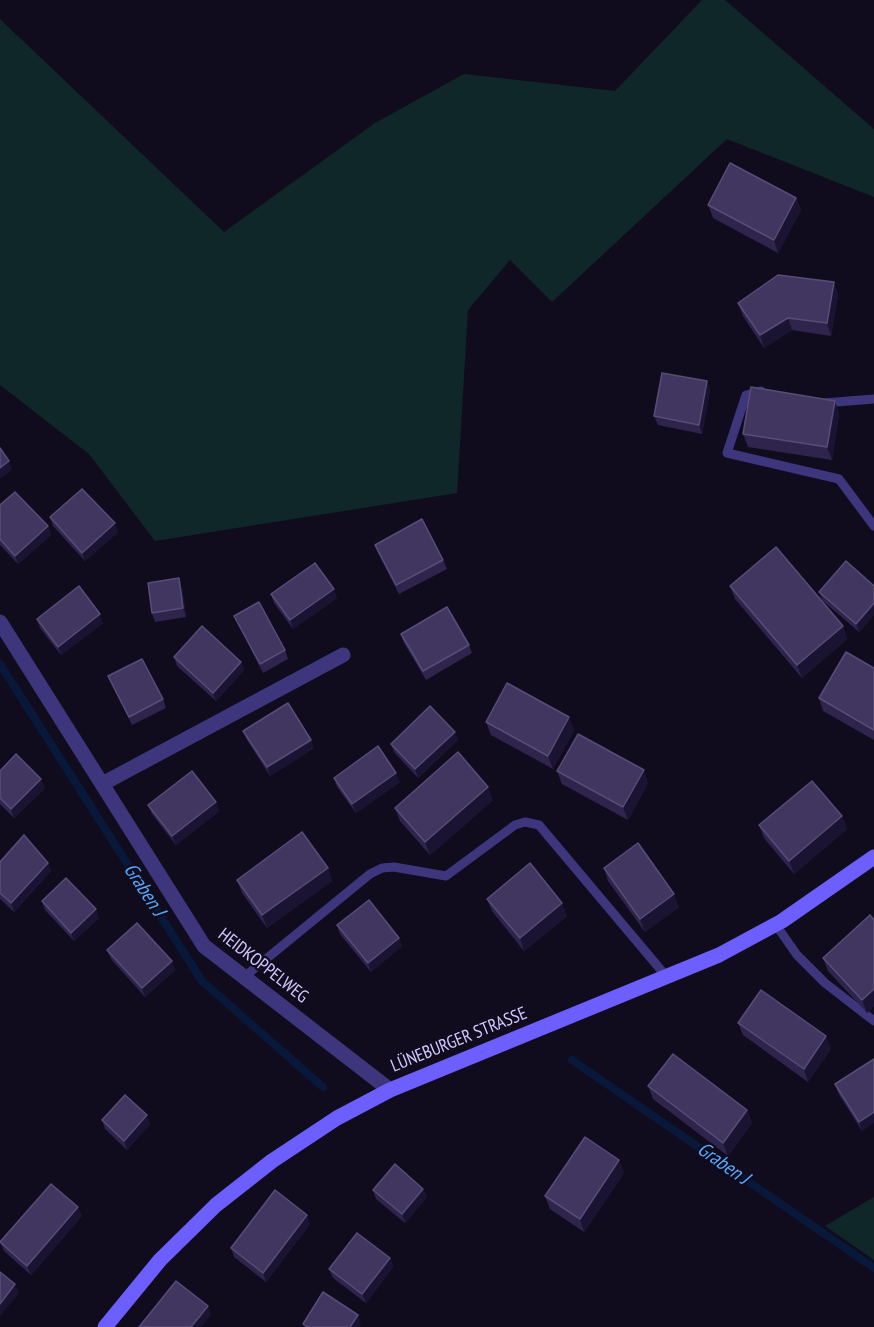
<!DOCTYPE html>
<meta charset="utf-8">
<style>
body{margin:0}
canvas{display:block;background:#100c1e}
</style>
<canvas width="874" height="1327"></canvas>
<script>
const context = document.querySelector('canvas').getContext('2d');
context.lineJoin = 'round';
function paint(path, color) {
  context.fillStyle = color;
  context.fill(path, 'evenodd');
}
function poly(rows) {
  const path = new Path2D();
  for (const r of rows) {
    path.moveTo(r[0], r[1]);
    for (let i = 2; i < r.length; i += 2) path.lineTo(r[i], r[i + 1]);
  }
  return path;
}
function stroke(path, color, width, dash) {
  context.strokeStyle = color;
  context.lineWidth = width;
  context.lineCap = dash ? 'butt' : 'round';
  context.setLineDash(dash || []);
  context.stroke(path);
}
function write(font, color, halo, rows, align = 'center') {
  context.font = font + ' "PT Sans Narrow",sans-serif';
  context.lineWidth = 4.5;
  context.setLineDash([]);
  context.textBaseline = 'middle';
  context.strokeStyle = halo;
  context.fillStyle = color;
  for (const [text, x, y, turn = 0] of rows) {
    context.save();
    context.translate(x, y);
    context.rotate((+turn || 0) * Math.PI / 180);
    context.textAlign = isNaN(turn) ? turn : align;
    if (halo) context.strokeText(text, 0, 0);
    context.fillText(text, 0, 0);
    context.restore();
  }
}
const green = poly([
 [702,0,725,0,874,129,874,197,727,139,552,302,510,260,468,310,457,493,155,541,89,454,0,385,0,19,224,232,375,123,464,74,615,91],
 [874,1197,874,1260,825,1226]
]);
const stream = poly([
 [0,664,202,981,323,1087],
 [572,1060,874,1268]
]);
const service = poly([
 [761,391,746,395,727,453,839,479,874,526],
 [824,403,874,399],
 [776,925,797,955,825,983,874,1021],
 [244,977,370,874,382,868,394,867,446,876,515,825,525,822,539,825,666,976]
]);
const minor = poly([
 [0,622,204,946,390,1090],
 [102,784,343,655]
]);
const secondary = poly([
 [105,1327,160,1260,216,1205,272,1161,337,1118,390,1090,719,955,782,921,874,857]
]);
const wall = poly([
 [796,198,801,210,778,253,713,218,708,205],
 [834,282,838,295,831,336,792,330,764,348,743,316,738,303],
 [710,390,702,434,658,425,654,416],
 [835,401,839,414,832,460,748,447,743,434],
 [0,505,48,526,51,535,18,564,0,545],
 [50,517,118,532,85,561,53,526],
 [375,545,443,560,447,569,399,594,378,553],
 [730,586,843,626,847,639,802,678,735,599],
 [874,586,874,615,859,632,823,601,819,592],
 [182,587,186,617,155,622,152,613],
 [271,594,337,598,293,629,274,603],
 [234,616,285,650,288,659,263,673,238,624],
 [37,619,103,623,61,655,40,628],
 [401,634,469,645,472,653,426,680,404,643],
 [174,657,241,662,244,670,216,701,177,666],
 [874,668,874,740,823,711,819,698],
 [108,676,163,699,166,708,132,725,112,685],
 [486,722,574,730,553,769,491,735],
 [243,731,314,748,270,776,247,740],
 [458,740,418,778,394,752,391,744],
 [0,771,45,788,14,818,0,804],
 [557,771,648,783,628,820,562,784],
 [334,778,400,782,356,813,337,787],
 [493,800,430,855,400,821,395,808],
 [148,805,219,811,176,845,152,814],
 [842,816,847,829,794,874,764,838,759,825],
 [0,862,48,863,51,871,14,912,0,899],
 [328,868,332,881,267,928,242,893,237,880],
 [604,868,679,907,645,932,608,881],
 [487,899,567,916,524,951,492,911],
 [42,901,99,918,74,941,45,910],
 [874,920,874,1006,867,1013,828,971,823,958],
 [337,925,399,938,402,946,371,972,340,934],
 [107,950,175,970,145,997,111,959],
 [738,1023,831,1049,808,1082,743,1035],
 [874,1059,862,1131,838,1093,835,1084],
 [648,1086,747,1110,752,1123,728,1156,653,1099],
 [102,1120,150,1124,127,1150,105,1129],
 [619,1160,624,1173,584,1232,550,1209,545,1196],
 [423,1189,427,1197,405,1223,376,1199,373,1190],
 [82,1216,31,1275,4,1251,0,1242],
 [310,1224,266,1282,234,1257,231,1248],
 [390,1258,393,1267,366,1303,333,1278,329,1269]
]);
const shadedWall = poly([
 [796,198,801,210,778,253,774,240],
 [834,282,838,295,831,336,827,323],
 [788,318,792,330,764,348,760,335],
 [707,381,710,390,702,434,699,425],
 [835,401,839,414,832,460,827,447],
 [9,461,12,470,0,479,0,468],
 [115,523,118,532,85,561,82,553],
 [48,526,51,535,18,564,15,556],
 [179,578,182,587,186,617,183,608],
 [334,589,337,598,293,629,290,620],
 [874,603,874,615,859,632,856,624],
 [100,614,103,623,61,655,58,647],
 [843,626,847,639,802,678,797,665],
 [241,662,244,670,216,701,213,693],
 [569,717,574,730,553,769,548,756],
 [455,732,458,740,418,778,415,769],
 [311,740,314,748,270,776,267,767],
 [644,770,648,783,628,820,623,807],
 [396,773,400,782,356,813,352,804],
 [41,779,45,788,14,818,11,809],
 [488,787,493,800,430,855,425,842],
 [216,802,219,811,176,845,172,836],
 [842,816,847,829,794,874,789,861],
 [48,863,51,871,14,912,11,903],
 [328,868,332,881,267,928,262,915],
 [674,894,679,907,645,932,640,919],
 [562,903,567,916,524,951,520,938],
 [96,909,99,918,74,941,71,933],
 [399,938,402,946,371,972,368,963],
 [172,961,175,970,145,997,142,988],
 [874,989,874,1006,867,1013,862,1000],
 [826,1036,831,1049,808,1082,804,1069],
 [747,1110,752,1123,728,1156,723,1143],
 [874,1112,874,1123,862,1131,859,1122],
 [147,1115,150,1124,127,1150,124,1141],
 [619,1160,624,1173,584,1232,580,1219],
 [423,1189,427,1197,405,1223,402,1214],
 [78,1207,82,1216,31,1275,27,1266],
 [307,1215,310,1224,266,1282,263,1273],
 [390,1258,393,1267,366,1303,362,1294],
 [15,1284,19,1293,0,1316,0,1304],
 [208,1306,211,1315,201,1327,191,1327],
 [358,1315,361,1324,359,1327,350,1327]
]);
const building = poly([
 [730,163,796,198,774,240,708,205,730,163],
 [778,275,834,282,827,323,788,318,760,335,738,303,778,275],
 [662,373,707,381,699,425,654,416,662,373],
 [751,387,835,401,827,447,743,434,751,387],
 [0,448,9,461,0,468,0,448],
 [82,489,115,523,82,553,50,517,82,489],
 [15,492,48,526,15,556,0,539,0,505,15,492],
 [422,519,443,560,396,585,375,545,422,519],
 [776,547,843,626,797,665,730,586,776,547],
 [846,561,874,586,874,603,856,624,819,592,846,561],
 [315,563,334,589,290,620,271,594,315,563],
 [179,578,183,608,152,613,148,583,179,578],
 [79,586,100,614,58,647,37,619,79,586],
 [259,602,285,650,260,664,234,616,259,602],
 [447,607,469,645,423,671,401,634,447,607],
 [202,626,241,662,213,693,174,657,202,626],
 [846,652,874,668,874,730,819,698,846,652],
 [142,659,163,699,129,717,108,676,142,659],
 [507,683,569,717,548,756,486,722,507,683],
 [288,703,311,740,267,767,243,731,288,703],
 [430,706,455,732,415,769,391,744,430,706],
 [578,734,644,770,623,807,557,771,578,734],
 [378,746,396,773,352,804,334,778,378,746],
 [458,752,488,787,425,842,395,808,458,752],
 [16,754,41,779,11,809,0,798,0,771,16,754],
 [192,771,216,802,172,836,148,805,192,771],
 [812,781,842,816,789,861,759,825,812,781],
 [302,832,328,868,262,915,237,880,302,832],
 [24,835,48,863,11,903,0,893,0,862,24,835],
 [638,843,674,894,640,919,604,868,638,843],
 [530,863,562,903,520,938,487,899,530,863],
 [66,878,96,909,71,933,42,901,66,878],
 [369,900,399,938,368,963,337,925,369,900],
 [870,915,874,920,874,989,862,1000,823,958,870,915],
 [137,923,172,961,142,988,107,950,137,923],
 [761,990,826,1036,804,1069,738,1023,761,990],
 [673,1054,747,1110,723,1143,648,1086,673,1054],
 [874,1059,874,1112,859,1122,835,1084,874,1059],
 [125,1095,147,1115,124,1141,102,1120,125,1095],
 [585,1137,619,1160,580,1219,545,1196,585,1137],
 [395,1164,423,1189,402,1214,373,1190,395,1164],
 [51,1184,78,1207,27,1266,0,1242,51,1184],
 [275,1190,307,1215,263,1273,231,1248,275,1190],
 [357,1233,390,1258,362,1294,329,1269,357,1233],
 [0,1272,15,1284,0,1304,0,1272],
 [176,1281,208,1306,191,1327,139,1327,176,1281],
 [323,1292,358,1315,350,1327,307,1327,303,1324,323,1292]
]);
const streetNames = [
 ["HEIDKOPPELWEG",263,966,38],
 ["LÜNEBURGER STRASSE",459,1040,-22]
];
const waterNames = [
 ["Graben J",144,890,57],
 ["Graben J",723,1164,35]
];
paint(green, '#0f2728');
stroke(stream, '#08183a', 8);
stroke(service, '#3d367d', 9);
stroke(minor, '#3d367d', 15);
stroke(secondary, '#6d5fff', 15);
paint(wall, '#2e244c');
paint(shadedWall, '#1b1332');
paint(building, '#403660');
stroke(building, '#574d79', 1.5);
write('18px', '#d2c8ff', '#100c1e', streetNames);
write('italic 20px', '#56a7ff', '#100c1e', waterNames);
</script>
